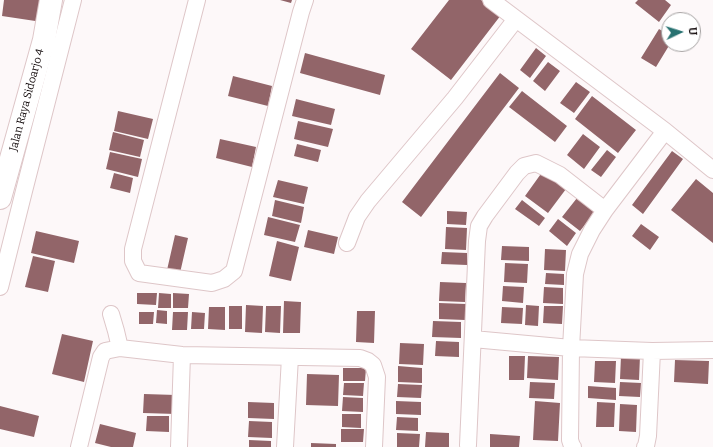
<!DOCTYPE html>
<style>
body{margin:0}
#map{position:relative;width:713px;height:447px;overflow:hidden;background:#fdf8f9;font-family:Bitter,serif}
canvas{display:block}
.north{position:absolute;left:661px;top:12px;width:40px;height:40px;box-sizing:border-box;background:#fff;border:1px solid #a29f9f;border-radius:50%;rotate:86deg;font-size:11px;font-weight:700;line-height:16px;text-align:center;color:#170f10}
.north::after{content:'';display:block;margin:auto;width:14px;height:18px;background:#287271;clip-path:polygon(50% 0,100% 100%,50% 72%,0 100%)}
</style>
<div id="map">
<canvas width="713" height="447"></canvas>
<div class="north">U</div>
</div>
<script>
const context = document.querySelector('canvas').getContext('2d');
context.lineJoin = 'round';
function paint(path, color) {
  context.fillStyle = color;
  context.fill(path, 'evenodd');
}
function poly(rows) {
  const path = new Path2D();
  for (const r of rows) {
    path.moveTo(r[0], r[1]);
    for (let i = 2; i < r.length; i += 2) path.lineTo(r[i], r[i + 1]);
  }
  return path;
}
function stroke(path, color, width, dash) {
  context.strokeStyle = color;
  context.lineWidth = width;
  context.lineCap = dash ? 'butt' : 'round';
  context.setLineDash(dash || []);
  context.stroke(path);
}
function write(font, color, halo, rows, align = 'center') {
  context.font = font + ' Bitter,serif';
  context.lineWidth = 4;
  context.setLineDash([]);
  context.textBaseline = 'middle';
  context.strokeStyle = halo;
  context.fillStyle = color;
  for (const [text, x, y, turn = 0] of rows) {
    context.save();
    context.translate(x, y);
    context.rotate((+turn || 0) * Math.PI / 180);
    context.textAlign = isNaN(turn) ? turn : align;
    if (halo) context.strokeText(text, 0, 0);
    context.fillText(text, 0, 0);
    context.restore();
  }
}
const building = poly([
 [4,0,45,0,42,22,2,16],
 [280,0,292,0,291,3],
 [449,0,481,0,501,15,451,80,411,49],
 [638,0,665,0,671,5,659,22,635,3],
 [659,29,669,35,669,44,670,44,656,67,641,58],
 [536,48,546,56,530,78,520,70],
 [305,53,385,75,380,95,300,73],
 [548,62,560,71,545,91,533,81],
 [500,73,519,88,421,217,402,202],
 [233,76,272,86,268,106,228,96],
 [576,82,590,92,574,113,560,103],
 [522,91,567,126,555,142,509,107],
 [592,96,636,130,618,153,575,119],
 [296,99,335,109,331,125,292,116],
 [118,111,153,119,148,139,114,131],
 [298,121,333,129,328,147,294,139],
 [113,132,144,140,140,157,109,150],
 [583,134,600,147,584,169,567,155],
 [220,139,256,147,252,167,216,158],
 [297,144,321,150,318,162,294,156],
 [607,150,616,157,601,177,591,170],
 [672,151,683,159,643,214,632,205],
 [110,152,142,159,138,177,106,169],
 [543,171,566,189,548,213,525,196],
 [114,173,133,178,130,193,110,188],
 [696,179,713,193,713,243,671,210],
 [278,180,308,187,304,204,273,197],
 [577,198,595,212,580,231,562,217],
 [275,200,304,207,301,223,272,216],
 [522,200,545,218,539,226,515,209],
 [447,211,467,212,466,225,447,224],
 [268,217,300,225,295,242,264,235],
 [558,219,576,233,567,246,549,231],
 [641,224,659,237,650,250,632,236],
 [446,227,467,228,466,250,445,249],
 [308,230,338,237,334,254,304,247],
 [36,231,79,241,74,263,31,253],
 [175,235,188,238,180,273,167,270],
 [277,241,299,247,291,281,269,276],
 [502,246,529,247,529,261,501,260],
 [545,249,566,250,565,271,544,270],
 [442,252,467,253,467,265,441,264],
 [33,256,55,261,48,292,25,287],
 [505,263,528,264,527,283,504,282],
 [546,273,564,274,564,285,545,284],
 [440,282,466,283,465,302,439,301],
 [503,286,524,287,523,303,502,301],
 [544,287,563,288,563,304,543,303],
 [137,293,157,293,156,305,137,304],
 [159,293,171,294,171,308,158,308],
 [173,293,189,294,188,308,173,308],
 [284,301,301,302,300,333,283,333],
 [439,303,466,304,465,320,439,319],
 [246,305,263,306,262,333,245,332],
 [526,305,539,306,538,326,525,325],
 [229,306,242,306,242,329,229,329],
 [266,306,281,306,280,333,265,332],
 [544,306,563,306,562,324,543,323],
 [209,307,225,307,225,330,208,329],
 [502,307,523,308,522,324,501,323],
 [157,310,167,311,167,324,156,323],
 [357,311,375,311,374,343,356,342],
 [139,312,154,312,153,324,139,324],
 [173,312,188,312,187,330,172,330],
 [192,312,205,313,204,329,191,329],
 [433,321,461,322,461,338,432,337],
 [62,334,93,341,84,382,52,374],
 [436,341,459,342,459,357,435,356],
 [400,343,424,344,423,365,399,364],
 [509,356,525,356,524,380,509,380],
 [528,356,559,357,558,380,527,378],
 [621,356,640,356,639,380,620,379],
 [675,360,709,361,708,384,674,382],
 [595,361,616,361,615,383,594,382],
 [398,366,422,368,422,383,398,382],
 [343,368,366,368,365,381,343,381],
 [307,374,339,375,338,406,306,405],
 [530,382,555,383,554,399,529,398],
 [620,382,641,383,640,397,619,396],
 [344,383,364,383,363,396,343,395],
 [398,384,422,385,421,398,397,397],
 [588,386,616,388,616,400,588,398],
 [144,394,176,395,176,414,143,413],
 [343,397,363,398,363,412,342,411],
 [396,401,421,402,421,415,396,414],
 [535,401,560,403,558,441,533,440],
 [248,402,274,403,274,419,248,418],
 [597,402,615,403,614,427,596,427],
 [620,404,637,405,636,432,619,431],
 [0,406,39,416,34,437,0,429],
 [342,414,361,414,361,428,342,427],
 [147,416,169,416,169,432,146,431],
 [397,417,418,418,418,431,396,430],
 [249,421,272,422,272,438,248,437],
 [100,424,136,433,133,447,111,447,95,443],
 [341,429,364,429,363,442,341,442],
 [426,432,449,433,449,447,425,447],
 [397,433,420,434,419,447,397,447],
 [490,434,520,436,519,447,490,447],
 [249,440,271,441,271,447,249,447],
 [311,443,336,444,336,447,311,447]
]);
const street = poly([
 [197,0,133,249,133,261,139,273,212,283,224,279,234,271,301,12,305,0],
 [491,0,665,131,713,170],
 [347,243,357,217,368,201,455,98,516,19],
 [0,287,24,191,73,0],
 [111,314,116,331,120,348],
 [473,339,571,348,652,351,713,350],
 [468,445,477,241,479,226,485,216,517,173,524,166,536,163,560,175,605,210],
 [79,447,101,357,105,351,120,348,182,355,360,358,368,361,373,365,377,377,374,447],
 [179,447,182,355],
 [285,447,290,357],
 [573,447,572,446,570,440,571,348,575,274,580,254,592,230,605,210,665,131],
 [645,447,646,446,648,436,652,351]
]);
const secondary = poly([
 [0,198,44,40,51,0]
]);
const streetNames = [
 ["Jalan Raya Sidoarjo 4",27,100,-75]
];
paint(building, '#926569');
stroke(street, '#dec6c8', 18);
stroke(secondary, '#dec6c8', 24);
stroke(street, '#fff', 16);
stroke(secondary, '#fff', 22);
write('11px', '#170f10', '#fff', streetNames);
</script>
